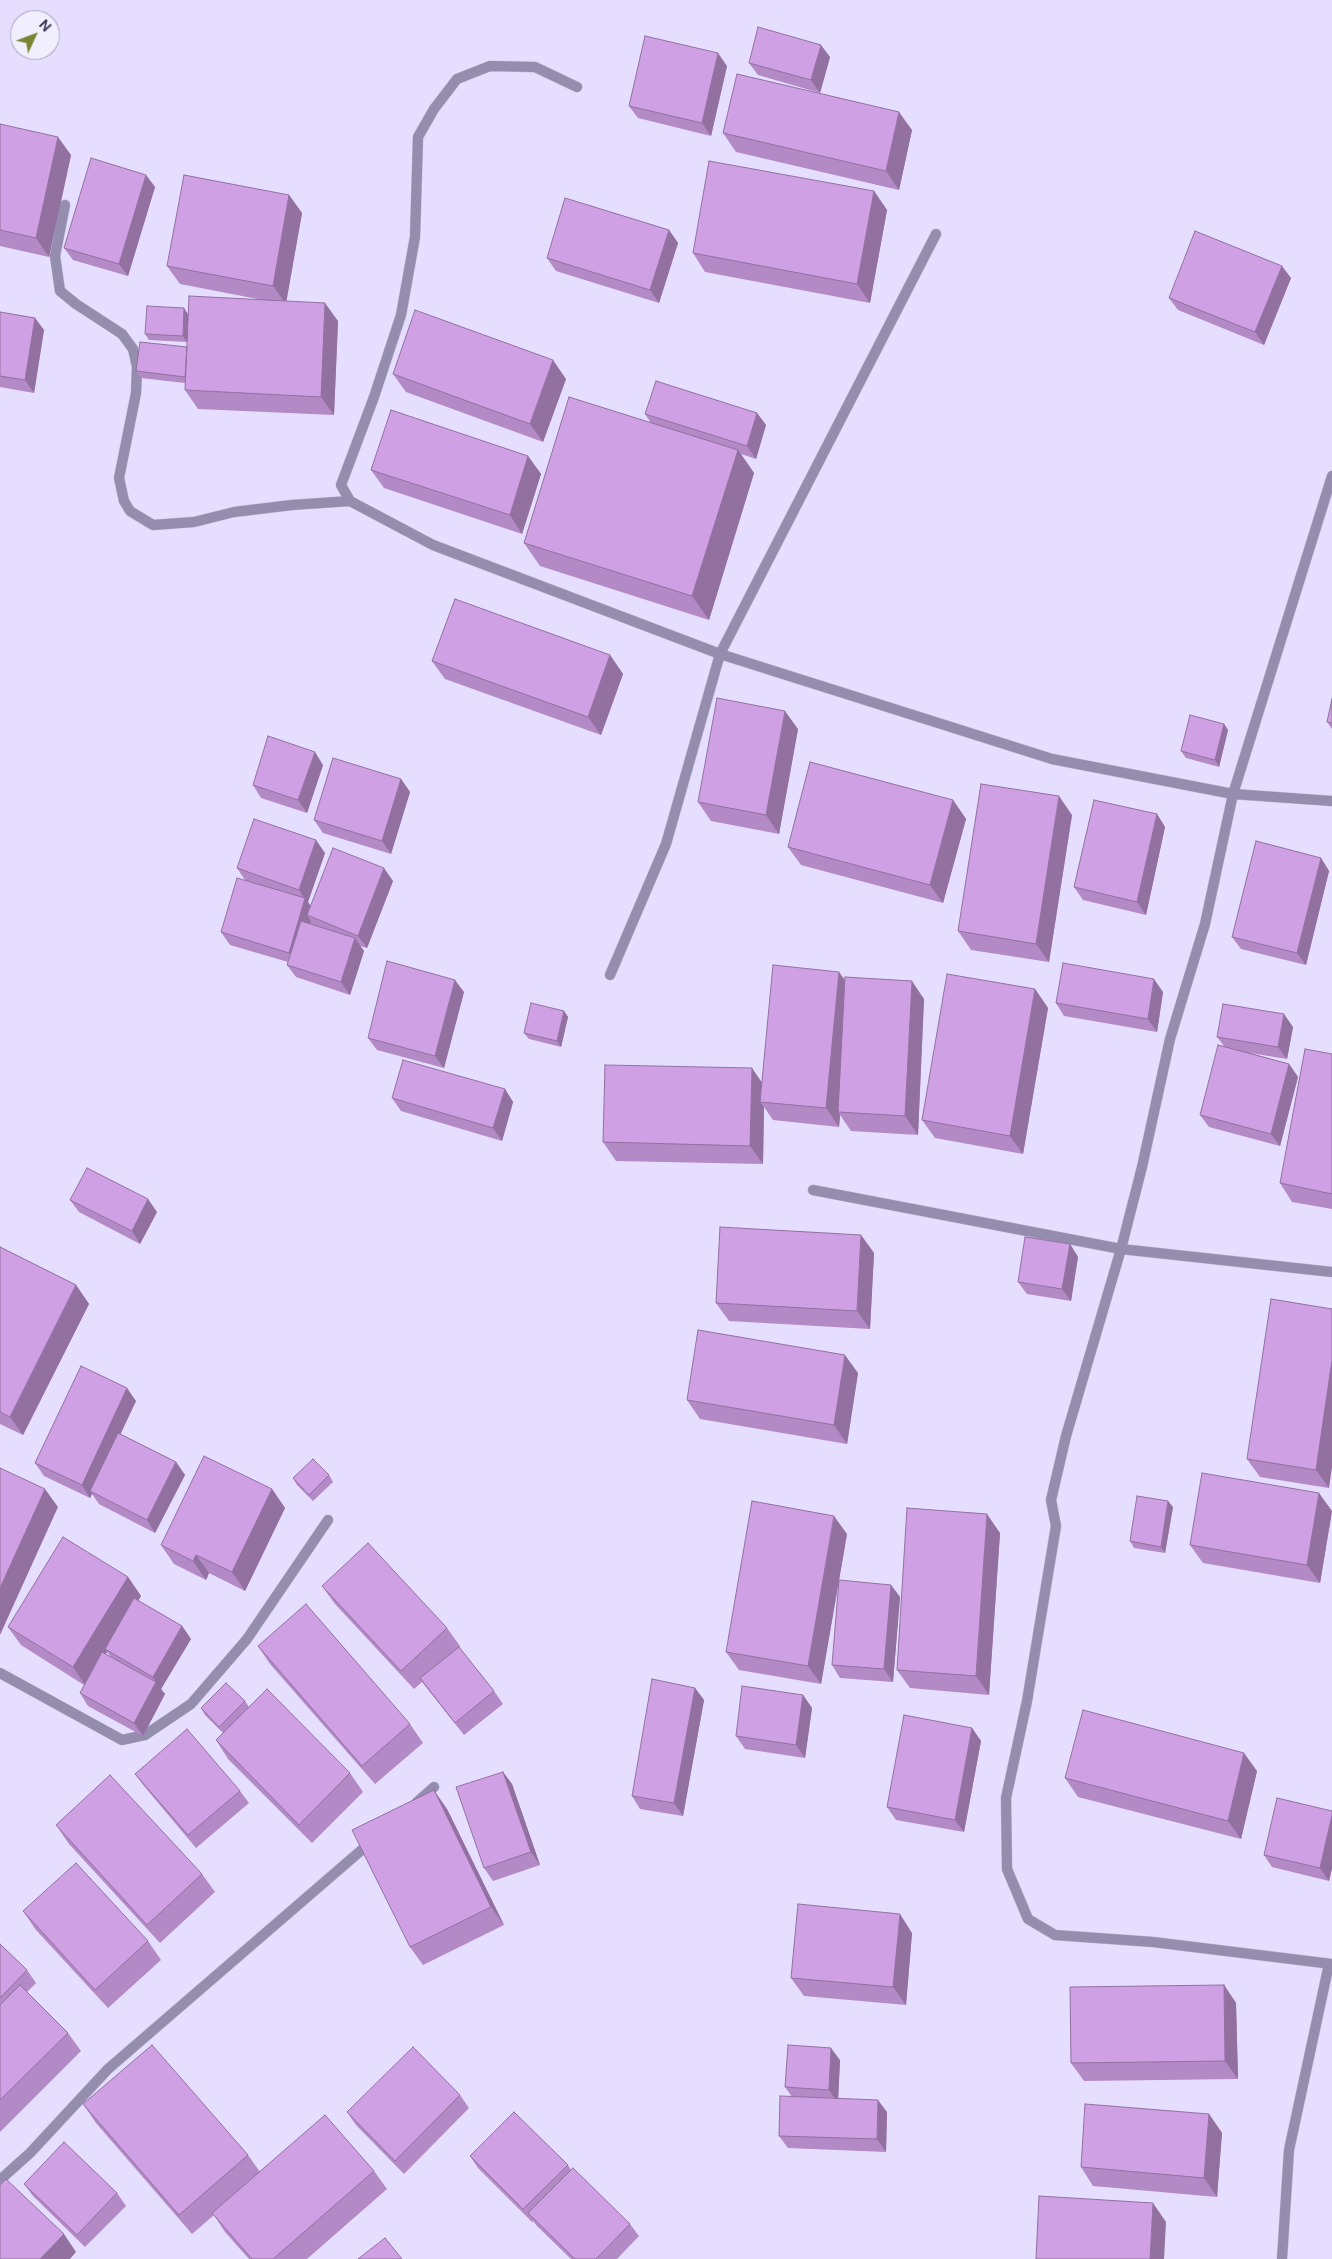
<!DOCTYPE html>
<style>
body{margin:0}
#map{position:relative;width:1332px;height:2259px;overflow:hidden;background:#e5defe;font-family:"DM Sans",sans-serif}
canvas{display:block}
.north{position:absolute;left:10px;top:10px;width:50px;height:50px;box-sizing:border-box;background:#f1eefe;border:1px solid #a7a2b8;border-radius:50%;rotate:47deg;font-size:14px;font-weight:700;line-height:20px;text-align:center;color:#38304f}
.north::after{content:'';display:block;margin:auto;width:18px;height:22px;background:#7b8430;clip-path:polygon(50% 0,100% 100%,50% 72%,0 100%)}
</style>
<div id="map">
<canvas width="1332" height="2259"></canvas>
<div class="north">N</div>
</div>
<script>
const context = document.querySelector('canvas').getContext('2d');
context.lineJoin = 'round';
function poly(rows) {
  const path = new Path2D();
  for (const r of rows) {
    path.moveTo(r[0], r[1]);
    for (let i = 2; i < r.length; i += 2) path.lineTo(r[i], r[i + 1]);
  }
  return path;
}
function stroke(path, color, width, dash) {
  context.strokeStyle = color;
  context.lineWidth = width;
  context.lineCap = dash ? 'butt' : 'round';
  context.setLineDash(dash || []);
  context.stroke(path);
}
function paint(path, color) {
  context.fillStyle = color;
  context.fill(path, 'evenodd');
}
const minor = poly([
 [577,87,535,67,490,66,457,79,434,109,418,137,415,237,401,315,374,397,341,485,350,501,433,545,720,654,1052,759,1233,794,1332,801],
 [65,205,55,256,60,291,76,304,122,334,133,349,137,367,136,393,119,478,124,501,130,511,153,525,194,522,234,512,292,505,350,501],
 [1332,476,1233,794,1205,924,1170,1039,1142,1167,1121,1249,1066,1436,1051,1500,1056,1526,1027,1701,1006,1798,1007,1869,1028,1919,1055,1935,1153,1942,1332,1964],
 [610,975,666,844,720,654,936,234],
 [813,1190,1121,1249,1332,1272],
 [0,1673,122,1740,145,1735,191,1704,247,1639,328,1520],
 [417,1802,434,1787],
 [0,2180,30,2153,108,2069,372,1841],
 [1282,2259,1289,2150,1329,1964]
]);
const wall = poly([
 [830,57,820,93,758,75,749,63],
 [727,66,711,136,638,118,629,106],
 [0,124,71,155,49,257,0,246],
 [912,130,899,190,736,152,723,133],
 [146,175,155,187,128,276,73,260,64,248],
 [874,191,887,210,870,303,705,272,693,253],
 [289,195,302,213,286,301,338,321,334,415,198,409,185,390,185,383,141,378,136,371,187,347,187,342,149,340,145,334,184,308,188,314,263,300,180,284,167,266],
 [669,230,678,243,659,303,556,271,547,258],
 [1291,278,1264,345,1178,310,1169,298],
 [0,312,35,318,44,330,34,393,0,387],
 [393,374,566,379,543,442,406,392],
 [757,413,766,425,756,459,741,454,754,473,709,620,540,566,524,543,651,423,645,414],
 [528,456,541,474,522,534,384,488,371,470],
 [610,655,623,674,601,735,445,679,432,661],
 [1332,699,1332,729,1327,722],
 [1224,724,1228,730,1219,767,1186,758,1181,751],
 [798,729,779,834,711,821,698,802],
 [323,765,307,813,261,798,253,785],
 [401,779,410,792,391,854,323,833,314,820],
 [953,800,966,819,943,903,801,865,788,847],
 [1157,814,1165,827,1146,915,1083,900,1074,887],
 [1072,815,1049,962,971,950,958,931],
 [325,853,308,902,310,906,393,881,367,948,360,946,364,951,350,995,296,977,287,965,288,962,230,945,221,932,245,880,237,868],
 [1321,858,1329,871,1306,965,1241,949,1232,937],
 [845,980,924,999,918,1135,851,1131,840,1115,839,1127,773,1120,764,1107,763,1164,616,1161,603,1142,762,1083],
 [1035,989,1048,1008,1023,1154,935,1138,922,1120],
 [464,992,444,1068,377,1050,368,1038],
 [1163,992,1157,1032,1064,1016,1056,1003],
 [564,1011,568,1017,561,1047,529,1039,524,1033],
 [1293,1027,1287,1059,1250,1053,1289,1064,1298,1077,1280,1146,1209,1127,1200,1115,1224,1046,1217,1037],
 [1332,1054,1332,1209,1292,1202,1280,1183],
 [505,1089,513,1102,502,1141,401,1111,392,1098],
 [70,1200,157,1212,140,1244,79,1212],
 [861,1235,874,1253,870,1329,729,1321,716,1303],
 [1070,1244,1078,1257,1071,1301,1027,1294,1018,1282],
 [0,1247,76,1285,89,1304,23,1435,0,1424],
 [1332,1309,1329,1488,1260,1477,1247,1459],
 [858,1373,847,1444,700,1419,687,1400],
 [136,1401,120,1434,176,1462,185,1475,155,1533,99,1504,92,1494,90,1498,44,1476,35,1463],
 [329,1475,333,1482,313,1501,297,1485,293,1478],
 [272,1489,285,1508,245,1591,209,1573,206,1580,174,1564,161,1545],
 [1173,1507,1165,1553,1134,1548,1130,1541],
 [1332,1511,1320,1583,1203,1563,1190,1545],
 [1000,1533,989,1695,910,1688,897,1670],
 [847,1534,821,1684,739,1670,726,1652],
 [128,1577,141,1596,138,1601,182,1626,191,1639,161,1689,165,1694,143,1736,88,1706,80,1693,84,1685,21,1645,8,1627],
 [107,1652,111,1657,105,1654],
 [891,1585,900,1597,893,1682,840,1678,832,1665],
 [322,1586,447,1628,460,1646,459,1647,494,1691,503,1704,464,1735,422,1682,414,1689,335,1604],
 [258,1646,410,1724,423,1743,375,1784,270,1664],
 [695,1688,704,1700,683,1816,640,1809,632,1796],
 [803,1695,812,1708,805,1758,745,1749,736,1736],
 [245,1701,249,1707,350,1773,363,1792,312,1843,228,1759,216,1740,223,1733,205,1715,201,1708],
 [972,1728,981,1741,964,1832,896,1820,887,1807],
 [1257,1771,1241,1839,1078,1797,1065,1778],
 [503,1772,512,1784,540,1865,493,1881,484,1868],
 [135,1774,240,1791,249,1803,196,1848,144,1786],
 [447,1809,504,1925,423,1965,410,1947],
 [1332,1811,1332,1868,1329,1881,1272,1867,1264,1855],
 [56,1825,202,1874,215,1892,160,1943,69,1844],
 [23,1911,148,1941,161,1960,108,2008,36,1930],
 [912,1933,906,2005,804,1996,791,1978],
 [0,1944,27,1970,36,1983,27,1992,68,2033,81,2051,0,2132],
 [1224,1985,1236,2003,1238,2079,1084,2081,1071,2063],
 [840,2060,838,2098,887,2112,886,2152,788,2148,779,2136,792,2097,785,2087],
 [460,2095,469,2108,404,2174,356,2125,347,2112],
 [83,2104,248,2155,260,2172,374,2171,387,2189,307,2259,249,2259,225,2232,214,2215,192,2234,96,2123],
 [1209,2114,1222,2133,1217,2197,1093,2186,1081,2167],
 [470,2156,568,2165,571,2170,630,2224,639,2236,617,2259,571,2259,537,2226,533,2221,532,2222,478,2168],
 [24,2184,117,2193,126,2206,85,2247,33,2196]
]);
const shadedWall = poly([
 [821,45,830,57,820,93,811,80],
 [718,53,727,66,711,136,702,123],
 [899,112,912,130,899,190,886,171],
 [58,137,71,155,49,257,36,238],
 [146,175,155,187,128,276,119,264],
 [874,191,887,210,870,303,857,284],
 [289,195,302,213,286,304,273,286],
 [669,230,678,243,659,303,650,290],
 [1282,266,1291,278,1264,345,1255,332],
 [325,303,338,321,334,415,321,397],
 [184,308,188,315,187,342,183,336],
 [35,318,44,330,34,393,25,380],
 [553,360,566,379,543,442,530,424],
 [757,413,766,425,756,459,747,446],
 [738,450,754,473,709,620,692,596],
 [528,456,541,474,522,534,510,515],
 [610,655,623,674,601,735,588,717],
 [785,711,798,729,779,834,766,815],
 [1224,724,1228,730,1219,767,1215,760],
 [315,752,323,765,307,813,298,800],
 [401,779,410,792,391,854,382,841],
 [1059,796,1072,815,1049,962,1036,944],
 [953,800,966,819,943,903,930,885],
 [1157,814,1165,827,1146,915,1137,902],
 [316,840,325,853,308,902,314,911,307,915,311,921,298,965,289,953,305,899,299,890],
 [1321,858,1329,871,1306,965,1297,953],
 [384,868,393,881,367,948,358,936],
 [355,938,364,951,350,995,341,982],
 [839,972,852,990,838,1112,840,1115,839,1127,826,1108],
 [1154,979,1163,992,1157,1032,1148,1019],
 [455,980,464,992,444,1068,435,1056],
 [912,981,924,999,918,1135,905,1116],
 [1035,989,1048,1008,1023,1154,1010,1136],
 [564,1011,568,1017,561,1047,557,1041],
 [1284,1014,1293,1027,1287,1059,1278,1047],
 [1289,1064,1298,1077,1280,1146,1271,1134],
 [752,1068,765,1087,760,1102,764,1107,763,1164,750,1146],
 [505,1089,513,1102,502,1141,493,1128],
 [148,1199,157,1212,140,1244,132,1231],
 [861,1235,874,1253,870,1329,857,1311],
 [1070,1244,1078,1257,1071,1301,1062,1289],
 [76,1285,89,1304,23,1435,10,1417],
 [845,1355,858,1373,847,1444,834,1425],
 [1332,1360,1332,1467,1329,1488,1316,1470],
 [127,1388,136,1401,93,1493,90,1491,92,1494,90,1498,82,1485],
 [176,1462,185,1475,155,1533,147,1520],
 [45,1489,58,1507,0,1635,0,1588],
 [272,1489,285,1508,245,1591,232,1572],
 [1319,1493,1332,1511,1320,1583,1307,1565],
 [1168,1501,1173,1507,1165,1553,1161,1547],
 [987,1514,1000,1533,989,1695,976,1676],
 [834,1516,847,1534,821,1684,808,1666],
 [196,1555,209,1573,206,1580,193,1561],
 [128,1577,141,1596,108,1650,105,1649,107,1652,86,1686,73,1667],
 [891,1585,900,1597,893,1682,884,1669],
 [182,1626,191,1639,161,1689,165,1694,143,1736,134,1723,156,1682,153,1677],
 [695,1688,704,1700,683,1816,674,1803],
 [803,1695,812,1708,805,1758,796,1745],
 [972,1728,981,1741,964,1832,955,1820],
 [1244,1753,1257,1771,1241,1839,1228,1821],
 [503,1772,512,1784,540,1865,531,1852],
 [434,1790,447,1809,504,1925,491,1907],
 [1332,1815,1332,1868,1329,1881,1320,1868],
 [900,1914,912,1933,906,2005,893,1987],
 [1224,1985,1236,2003,1238,2079,1225,2061],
 [831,2048,840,2060,838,2103,829,2090],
 [878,2100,887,2112,886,2152,877,2139],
 [1209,2114,1222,2133,1217,2197,1204,2178],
 [1153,2203,1166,2222,1164,2259,1150,2259],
 [64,2234,76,2252,70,2259,40,2259]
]);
const building = poly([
 [758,27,821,45,811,80,749,63,758,27],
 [645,36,718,53,702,123,629,106,645,36],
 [737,74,899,112,886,171,723,133,737,74],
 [0,124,58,137,36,238,0,230,0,124],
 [91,158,146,175,119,264,64,248,91,158],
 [709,161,874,191,857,284,693,253,709,161],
 [184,175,289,195,273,286,167,266,184,175],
 [565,198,669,230,650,290,547,258,565,198],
 [1195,231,1282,266,1255,332,1169,298,1195,231],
 [189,296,325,303,321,397,185,390,189,296],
 [147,306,184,308,183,336,145,334,147,306],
 [415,310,553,360,530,424,393,374,415,310],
 [0,312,35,318,25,380,0,376,0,312],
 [140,342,187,347,185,377,136,371,140,342],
 [656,381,757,413,747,446,645,414,656,381],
 [569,397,738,450,692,596,524,543,569,397],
 [391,410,528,456,510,515,371,470,391,410],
 [455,599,610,655,588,717,432,661,455,599],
 [717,698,785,711,766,815,698,802,717,698],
 [1332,699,1332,723,1327,722,1332,699],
 [1190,715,1224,724,1215,760,1181,751,1190,715],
 [268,736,315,752,298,800,253,785,268,736],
 [333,758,401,779,382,841,314,820,333,758],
 [810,762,953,800,930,885,788,847,810,762],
 [981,784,1059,796,1036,944,958,931,981,784],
 [1094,800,1157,814,1137,902,1074,887,1094,800],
 [254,819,316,840,299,890,237,868,254,819],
 [1256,841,1321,858,1297,953,1232,937,1256,841],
 [333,848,384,868,358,936,307,915,333,848],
 [237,878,305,898,289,953,221,932,237,878],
 [301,921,355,938,341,982,287,965,301,921],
 [387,961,455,980,435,1056,368,1038,387,961],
 [1063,963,1154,979,1148,1019,1056,1003,1063,963],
 [773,965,839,972,826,1108,760,1102,773,965],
 [947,974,1035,989,1010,1136,922,1120,947,974],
 [845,977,912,981,905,1116,838,1112,845,977],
 [531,1003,564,1011,557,1041,524,1033,531,1003],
 [1223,1004,1284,1014,1278,1047,1217,1037,1223,1004],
 [1218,1045,1289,1064,1271,1134,1200,1115,1218,1045],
 [1305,1049,1332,1054,1332,1194,1280,1183,1305,1049],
 [403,1060,505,1089,493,1128,392,1098,403,1060],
 [605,1065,752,1068,750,1146,603,1142,605,1065],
 [87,1168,148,1199,132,1231,70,1200,87,1168],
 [720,1227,861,1235,857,1311,716,1303,720,1227],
 [1025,1237,1070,1244,1062,1289,1018,1282,1025,1237],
 [0,1247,76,1285,10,1417,0,1412,0,1247],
 [1271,1299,1332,1309,1332,1360,1316,1470,1247,1459,1271,1299],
 [698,1330,845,1355,834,1425,687,1400,698,1330],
 [81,1366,127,1388,82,1485,35,1463,81,1366],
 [118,1433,176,1462,147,1520,90,1491,118,1433],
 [204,1456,272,1489,232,1572,196,1555,193,1561,161,1545,204,1456],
 [313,1459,329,1475,309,1495,293,1478,313,1459],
 [0,1468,45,1489,0,1588,0,1468],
 [1202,1473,1319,1493,1307,1565,1190,1545,1202,1473],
 [1137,1496,1168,1501,1161,1547,1130,1541,1137,1496],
 [752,1501,834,1516,808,1666,726,1652,752,1501],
 [907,1508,987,1514,976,1676,897,1670,907,1508],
 [63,1537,128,1577,73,1667,8,1627,63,1537],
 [368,1543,447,1628,401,1671,322,1586,368,1543],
 [839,1580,891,1585,884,1669,832,1665,839,1580],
 [134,1598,182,1626,153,1677,105,1649,134,1598],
 [306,1604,410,1724,362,1766,258,1646,306,1604],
 [459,1647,494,1691,455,1723,420,1678,459,1647],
 [102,1652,156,1682,134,1723,80,1693,102,1652],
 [652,1679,695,1688,674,1803,632,1796,652,1679],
 [226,1683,245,1701,219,1727,201,1708,226,1683],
 [742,1686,803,1695,796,1745,736,1736,742,1686],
 [267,1689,350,1773,299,1825,216,1740,267,1689],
 [1083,1710,1244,1753,1228,1821,1065,1778,1083,1710],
 [904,1715,972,1728,955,1820,887,1807,904,1715],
 [187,1729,240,1791,188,1835,135,1774,187,1729],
 [503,1772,531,1852,484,1868,456,1787,503,1772],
 [110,1775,202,1874,147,1925,56,1825,110,1775],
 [434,1790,491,1907,410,1947,352,1830,434,1790],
 [1277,1798,1332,1811,1332,1815,1320,1868,1264,1855,1277,1798],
 [76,1863,148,1941,95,1990,23,1911,76,1863],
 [798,1904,900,1914,893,1987,791,1978,798,1904],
 [0,1944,27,1970,0,1998,0,1944],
 [20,1985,68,2033,0,2100,0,2005,20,1985],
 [1224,1985,1225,2061,1071,2063,1070,1987,1224,1985],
 [152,2045,248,2155,179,2215,83,2104,152,2045],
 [788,2045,831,2048,829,2090,785,2087,788,2045],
 [413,2047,460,2095,395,2161,347,2112,413,2047],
 [780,2096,878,2100,877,2139,779,2136,780,2096],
 [1085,2104,1209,2114,1204,2178,1081,2167,1085,2104],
 [514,2112,568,2165,523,2209,470,2156,514,2112],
 [325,2115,374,2171,273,2259,252,2259,212,2213,325,2115],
 [64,2142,117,2193,77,2235,24,2184,64,2142],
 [573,2168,630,2224,596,2259,575,2259,528,2213,573,2168],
 [6,2179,64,2234,40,2259,0,2259,0,2185,6,2179],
 [1039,2196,1153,2203,1150,2259,1036,2259,1039,2196],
 [385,2238,402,2259,358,2259,385,2238]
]);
stroke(minor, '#c2bbdb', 11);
stroke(minor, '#948dae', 10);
paint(wall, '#b38ac5');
paint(shadedWall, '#9270a0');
paint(building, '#d0a0e5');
stroke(building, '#9270a0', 1);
</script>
